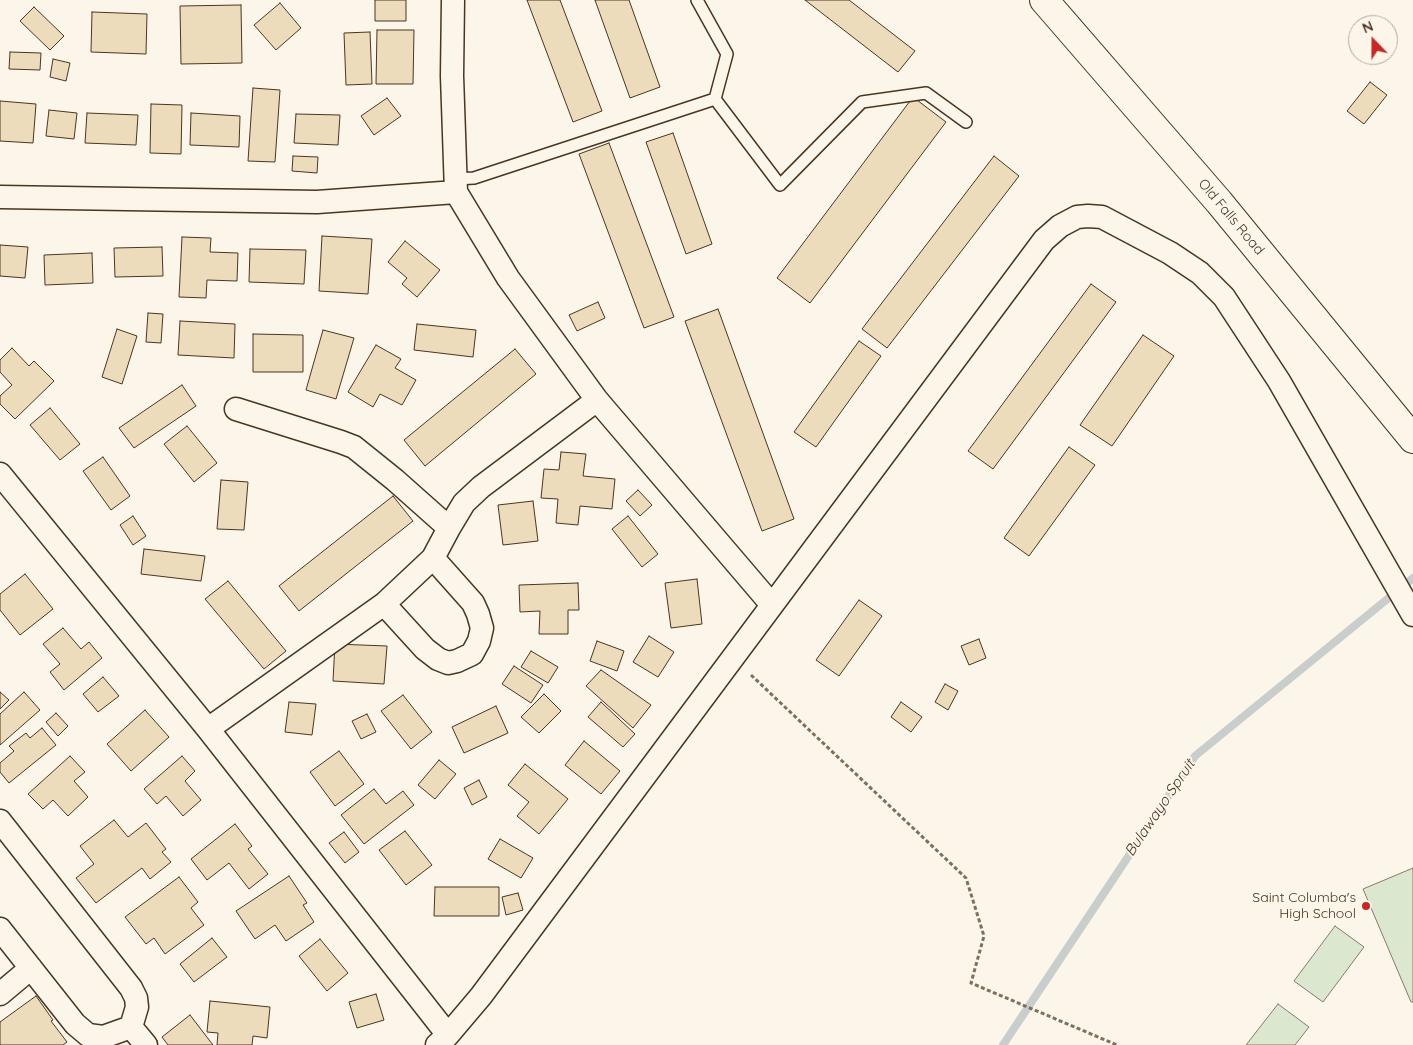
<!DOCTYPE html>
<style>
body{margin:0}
#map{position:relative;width:1413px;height:1045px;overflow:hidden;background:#fbf6e9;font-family:Quicksand,sans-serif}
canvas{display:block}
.north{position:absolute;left:1348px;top:15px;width:50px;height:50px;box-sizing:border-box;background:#fbf6e9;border:1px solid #b4a999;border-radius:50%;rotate:338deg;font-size:14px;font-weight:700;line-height:20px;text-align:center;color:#4a3520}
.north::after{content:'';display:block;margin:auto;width:18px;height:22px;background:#c62828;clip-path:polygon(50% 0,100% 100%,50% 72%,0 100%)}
</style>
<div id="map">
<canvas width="1413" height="1045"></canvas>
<div class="north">N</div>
</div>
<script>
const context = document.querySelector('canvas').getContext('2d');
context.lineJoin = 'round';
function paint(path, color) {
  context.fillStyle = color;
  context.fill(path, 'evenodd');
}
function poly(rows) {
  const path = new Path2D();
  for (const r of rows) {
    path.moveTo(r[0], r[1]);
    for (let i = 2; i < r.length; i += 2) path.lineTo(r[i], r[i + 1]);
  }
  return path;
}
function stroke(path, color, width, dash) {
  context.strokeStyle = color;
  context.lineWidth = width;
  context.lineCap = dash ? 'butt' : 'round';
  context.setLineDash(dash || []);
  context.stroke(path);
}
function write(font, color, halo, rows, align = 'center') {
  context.font = font + ' Quicksand,sans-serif';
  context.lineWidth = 4;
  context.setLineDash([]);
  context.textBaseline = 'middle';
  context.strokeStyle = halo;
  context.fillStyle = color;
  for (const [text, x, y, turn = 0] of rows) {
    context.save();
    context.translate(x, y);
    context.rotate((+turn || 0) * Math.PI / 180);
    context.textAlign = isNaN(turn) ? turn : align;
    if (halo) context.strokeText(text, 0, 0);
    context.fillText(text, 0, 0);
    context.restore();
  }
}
const green = poly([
 [1413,868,1413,1002,1411,1002,1363,889,1413,868],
 [1335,926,1364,947,1323,1002,1294,981,1335,926],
 [1278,1004,1309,1027,1295,1045,1246,1045,1278,1004]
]);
const stream = poly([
 [1003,1045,1195,756,1413,578]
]);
const building = poly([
 [375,0,406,0,406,21,375,21,375,0],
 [527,0,560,0,602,111,573,122,527,0],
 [595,0,629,0,660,87,630,98,595,0],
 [805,0,849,0,915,51,898,72,805,0],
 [280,3,301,28,276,50,254,25,280,3],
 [241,5,242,63,181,64,180,6,241,5],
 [34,7,64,36,50,50,20,21,34,7],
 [92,12,147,14,146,54,91,52,92,12],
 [377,30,414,30,413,84,376,84,377,30],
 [370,32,372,84,346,85,344,33,370,32],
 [10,52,41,53,40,70,9,69,10,52],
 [53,59,70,63,66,81,50,77,53,59],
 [1370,82,1387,95,1364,124,1347,111,1370,82],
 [253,88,280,90,275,162,248,161,253,88],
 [913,97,946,122,810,303,777,278,913,97],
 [387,98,401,116,374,135,361,116,387,98],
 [0,101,36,104,33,143,0,141,0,101],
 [151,104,182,105,181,154,150,153,151,104],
 [49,110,77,113,74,139,46,136,49,110],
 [87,113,138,115,136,145,85,143,87,113],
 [191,113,240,116,239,147,190,145,191,113],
 [296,114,340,115,338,145,294,143,296,114],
 [673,133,712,244,686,254,646,142,673,133],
 [609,143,674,317,644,328,579,154,609,143],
 [293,156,318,157,317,173,292,171,293,156],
 [994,156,1019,176,887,348,862,329,994,156],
 [322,236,372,239,368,294,319,291,322,236],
 [182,237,211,238,210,252,238,253,237,281,207,280,206,298,179,297,182,237],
 [405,241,440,270,417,297,402,284,407,278,388,262,405,241],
 [0,245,28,247,25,278,0,276,0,245],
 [162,247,163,276,115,277,114,248,162,247],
 [250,249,306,250,304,284,249,282,250,249],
 [92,253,93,283,45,285,44,255,92,253],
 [1091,284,1116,302,993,469,968,451,1091,284],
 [598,302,605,318,577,331,569,315,598,302],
 [718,309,794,519,762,531,685,321,718,309],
 [148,313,163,314,161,343,146,342,148,313],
 [180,321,235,324,234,358,178,355,180,321],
 [417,324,476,330,473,357,414,350,417,324],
 [117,329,137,336,122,384,102,377,117,329],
 [323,330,354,338,336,399,306,390,323,330],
 [253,334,303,335,303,372,253,372,253,334],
 [1143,335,1174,356,1112,446,1080,425,1143,335],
 [859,341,881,356,816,447,794,432,859,341],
 [376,345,401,359,395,368,416,380,402,405,380,394,373,407,348,392,376,345],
 [12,348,29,366,34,361,54,381,15,419,0,404,0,396,12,385,0,372,0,360,12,348],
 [515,349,536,374,425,466,404,440,515,349],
 [182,385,196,406,134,448,119,428,182,385],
 [50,408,80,444,60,460,30,425,50,408],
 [187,426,217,463,194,482,164,444,187,426],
 [1069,447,1095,465,1029,556,1004,538,1069,447],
 [561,452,586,454,583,476,615,479,612,509,580,506,578,525,556,523,558,499,541,498,544,469,559,470,561,452],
 [103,457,130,496,111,510,83,471,103,457],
 [221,480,248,482,244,530,217,529,221,480],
 [638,490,652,505,640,516,626,501,638,490],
 [393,496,413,521,299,611,279,586,393,496],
 [533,501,538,541,503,545,498,505,533,501],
 [133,516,146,536,133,545,120,525,133,516],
 [628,516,658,554,642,567,612,529,628,516],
 [144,549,205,556,201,581,141,574,144,549],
 [25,574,53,609,20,635,0,610,0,594,25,574],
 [697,579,702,624,671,628,665,583,697,579],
 [228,581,286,651,264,669,205,599,228,581],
 [578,583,579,610,568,610,568,634,539,634,540,611,520,612,519,585,578,583],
 [859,600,882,616,839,676,816,660,859,600],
 [63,628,81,649,89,642,102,658,64,690,50,672,60,664,43,644,63,628],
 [649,636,674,652,658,677,633,662,649,636],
 [979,639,986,658,969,665,961,646,979,639],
 [597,641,624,651,617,671,590,661,597,641],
 [335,644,387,646,384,684,333,681,335,644],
 [531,651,558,667,548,683,521,667,531,651],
 [514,666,543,685,531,703,502,684,514,666],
 [601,670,651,705,633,728,586,686,601,670],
 [103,677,119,696,98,712,83,694,103,677],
 [945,684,958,691,948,710,935,702,945,684],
 [0,692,9,700,0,709,0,692],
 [24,692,40,710,0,745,0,714,24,692],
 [544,694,561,711,539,733,521,717,544,694],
 [403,695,432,732,411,749,381,711,403,695],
 [289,702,316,704,312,735,285,732,289,702],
 [601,702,635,734,623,747,588,717,601,702],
 [901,702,922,717,911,732,891,717,901,702],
 [496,706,508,733,464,753,452,727,496,706],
 [145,710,169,737,131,771,107,744,145,710],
 [56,713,68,726,58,736,46,722,56,713],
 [367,714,376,732,361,739,352,721,367,714],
 [42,728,56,745,9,783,0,772,0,763,14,751,9,746,26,733,30,738,42,728],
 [584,741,620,771,601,794,565,765,584,741],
 [339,751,364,784,335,806,310,772,339,751],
 [70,756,85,772,74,781,88,797,68,816,53,800,43,809,28,794,70,756],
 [182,756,195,771,185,781,201,800,183,816,166,796,157,804,144,789,182,756],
 [439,760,456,774,435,799,418,785,439,760],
 [525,764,568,799,539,834,517,816,529,802,508,785,525,764],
 [479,780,487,797,472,805,464,788,479,780],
 [374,789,386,804,403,791,414,805,364,844,341,815,374,789],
 [114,820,128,837,146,823,166,849,162,852,171,862,150,879,142,868,96,903,76,878,94,864,80,846,114,820],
 [235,824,252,846,248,849,268,874,249,889,229,863,207,880,191,859,235,824],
 [405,831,432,865,406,885,379,850,405,831],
 [344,832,359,852,345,863,329,843,344,832],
 [500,839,533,858,521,878,488,859,500,839],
 [289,876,307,903,303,905,314,922,286,941,275,925,255,939,236,911,289,876],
 [179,877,198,902,191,908,204,925,165,954,154,938,146,944,125,917,179,877],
 [435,887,499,887,499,916,434,916,435,887],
 [518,893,523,910,506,915,502,897,518,893],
 [212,938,227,957,194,982,180,964,212,938],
 [320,939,348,973,327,991,299,956,320,939],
 [376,994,384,1020,357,1028,349,1002,376,994],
 [36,996,53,1020,51,1021,67,1042,63,1045,0,1045,0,1022,36,996],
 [210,1001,270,1007,267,1038,253,1036,252,1045,217,1045,218,1033,207,1032,210,1001],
 [190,1015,213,1045,168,1045,162,1037,190,1015]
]);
const path = poly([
 [751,675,966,878,984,936,971,983,1117,1045]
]);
const service = poly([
 [715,99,780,185,862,102,926,93,966,122],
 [455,179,474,178,715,99,727,54,697,0]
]);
const minor = poly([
 [453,0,452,76,456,192,508,278,597,400,772,605],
 [0,197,317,202,456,192],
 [236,409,341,442,354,447,395,480,449,528],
 [0,474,208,729,448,1035],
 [384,604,425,649,438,659,448,663,457,661,472,654,479,641,482,628,478,614,473,603,433,558],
 [208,729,384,604,433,558,449,528,464,503,481,487,597,400],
 [0,821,131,988,136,998,137,1007,131,1027,103,1037,88,1035,75,1024,0,929],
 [0,994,31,968],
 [131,1027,146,1045],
 [437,1045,448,1035,481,996,1044,240,1060,226,1077,217,1088,216,1102,217,1170,253,1200,273,1224,297,1279,381,1413,615]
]);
const tertiary = poly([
 [1044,0,1219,202,1413,439]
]);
const markers = [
 [1366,906,5,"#c62828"]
];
const streetNames = [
 ["Old Falls Road",1231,217,50]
];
const poiNames = [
 ["Saint Columba's",1356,898],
 ["High School",1356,914]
];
const waterNames = [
 ["Bulawayo Spruit",1160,808,-56]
];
paint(green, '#dce7d0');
stroke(green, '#887966', 1);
stroke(stream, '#c9cecd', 8);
paint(building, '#ecdcbc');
stroke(building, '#4a3520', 1);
stroke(service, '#4a3520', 14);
stroke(minor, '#4a3520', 25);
stroke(tertiary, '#4a3520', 30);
stroke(path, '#7f6f5c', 3, [4, 2.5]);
stroke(service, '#fbf6e9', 11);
stroke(minor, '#fbf6e9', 22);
stroke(tertiary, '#fbf6e9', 28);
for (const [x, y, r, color] of markers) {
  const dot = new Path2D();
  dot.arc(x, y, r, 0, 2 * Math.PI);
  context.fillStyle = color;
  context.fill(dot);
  stroke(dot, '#fbf6e9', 2);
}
write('14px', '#4a3520', '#fbf6e9', streetNames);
write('14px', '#4a3520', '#fbf6e9', poiNames, 'right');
write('italic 15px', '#4a3520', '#fbf6e9', waterNames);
</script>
